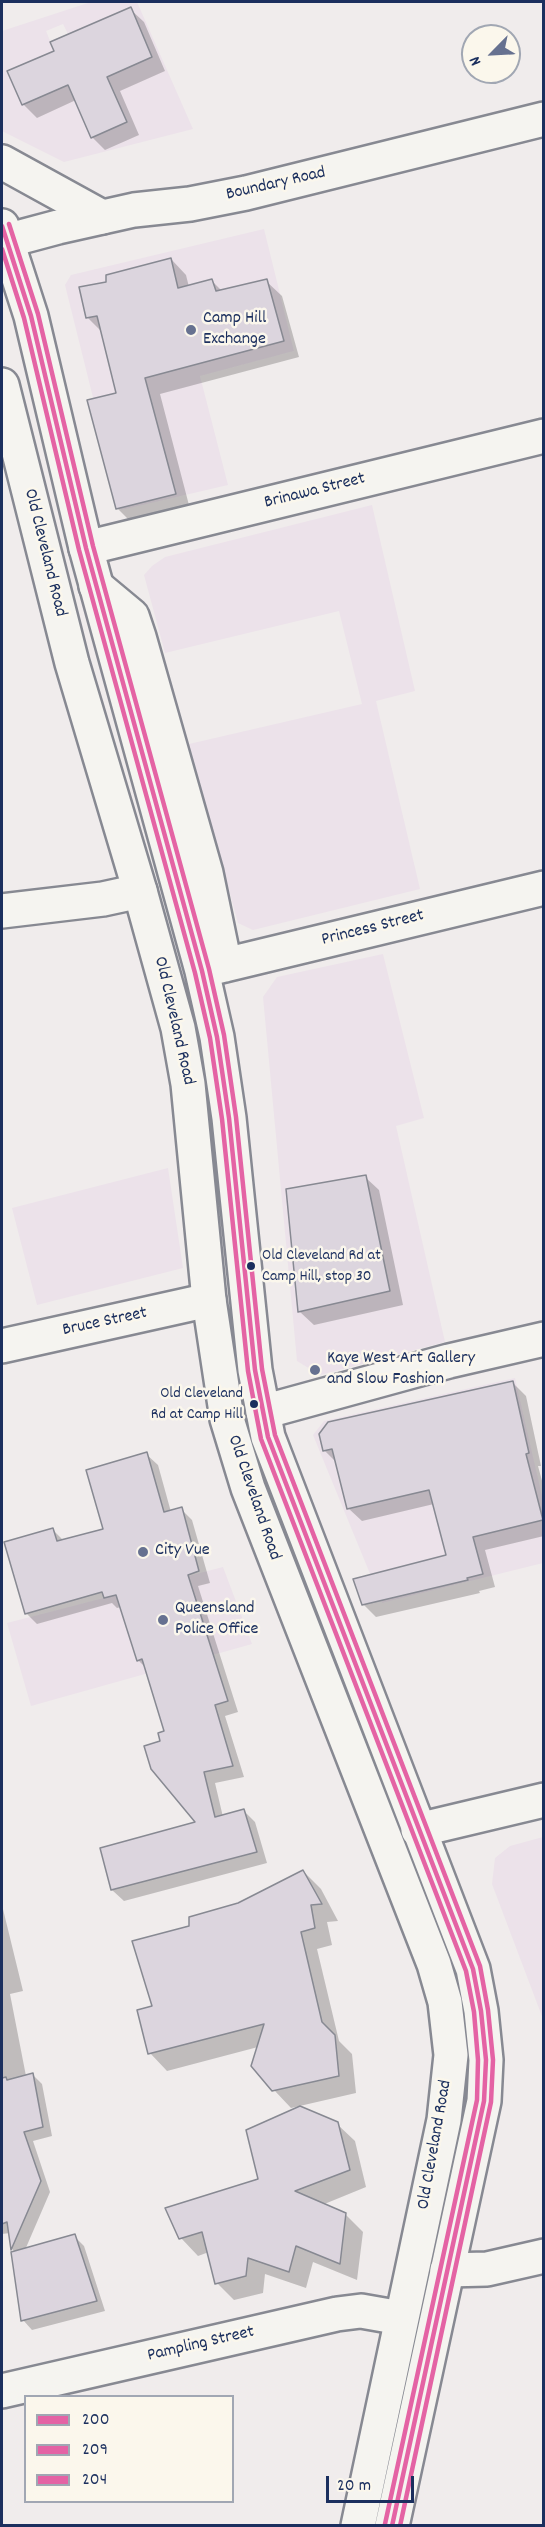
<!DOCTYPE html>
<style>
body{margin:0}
#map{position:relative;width:545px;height:2527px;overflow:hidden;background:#f0ecec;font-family:Dekko,sans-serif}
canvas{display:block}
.frame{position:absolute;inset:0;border:3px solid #1b2f5e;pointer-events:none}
.legend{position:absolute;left:24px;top:2395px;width:210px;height:108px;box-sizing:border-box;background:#fbf7ec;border:2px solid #a1a7b3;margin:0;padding:8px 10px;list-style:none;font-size:18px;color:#1b2f5e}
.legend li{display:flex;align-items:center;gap:12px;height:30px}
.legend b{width:30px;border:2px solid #a1a7b3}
.north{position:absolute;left:461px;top:24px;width:60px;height:60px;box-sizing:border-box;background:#fbf7ec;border:2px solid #a1a7b3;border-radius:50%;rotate:246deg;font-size:16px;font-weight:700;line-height:24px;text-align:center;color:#1b2f5e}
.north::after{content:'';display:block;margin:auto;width:21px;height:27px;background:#667190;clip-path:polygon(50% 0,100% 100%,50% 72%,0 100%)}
.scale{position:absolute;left:326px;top:2476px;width:88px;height:27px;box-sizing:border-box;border:3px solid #1b2f5e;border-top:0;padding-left:8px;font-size:18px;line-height:21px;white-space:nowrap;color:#1b2f5e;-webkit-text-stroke:4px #fbf7ec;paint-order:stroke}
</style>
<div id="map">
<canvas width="545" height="2527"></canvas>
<div class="frame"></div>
<ul class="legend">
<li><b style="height:8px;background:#e463a4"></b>200</li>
<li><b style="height:8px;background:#e463a4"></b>209</li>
<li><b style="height:8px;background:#e463a4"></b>204</li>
</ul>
<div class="north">N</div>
<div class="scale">20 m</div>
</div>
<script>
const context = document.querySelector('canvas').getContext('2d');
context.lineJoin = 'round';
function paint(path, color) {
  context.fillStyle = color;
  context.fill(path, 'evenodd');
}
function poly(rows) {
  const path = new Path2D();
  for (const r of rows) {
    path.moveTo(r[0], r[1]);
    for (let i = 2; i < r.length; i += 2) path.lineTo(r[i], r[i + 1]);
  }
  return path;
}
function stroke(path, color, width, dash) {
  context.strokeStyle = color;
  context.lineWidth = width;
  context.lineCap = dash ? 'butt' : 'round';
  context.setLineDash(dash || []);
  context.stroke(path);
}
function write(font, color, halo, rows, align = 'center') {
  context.font = font + ' Dekko,sans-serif';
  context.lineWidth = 5;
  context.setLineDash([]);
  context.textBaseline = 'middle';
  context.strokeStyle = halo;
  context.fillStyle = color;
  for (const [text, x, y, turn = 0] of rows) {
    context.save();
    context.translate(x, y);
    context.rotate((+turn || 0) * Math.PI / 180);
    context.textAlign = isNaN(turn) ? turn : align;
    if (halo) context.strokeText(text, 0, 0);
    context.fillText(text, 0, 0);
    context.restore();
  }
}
const built = poly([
 [91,2,137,2,193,129,64,162,2,131,2,31],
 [131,7,152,57,107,77,126,122,91,137,68,85,22,105,7,71,54,51,46,31,63,24,68,34],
 [264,229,294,351,200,376,228,485,121,510,65,285,71,275],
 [372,505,415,691,376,701,420,889,253,930,238,923,189,744,362,704,339,611,165,653,144,575,152,566,165,557],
 [383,954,424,1118,396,1126,445,1342,320,1375,297,1361,263,997,277,977],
 [168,1168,183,1268,37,1305,12,1208],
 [515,1378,543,1500,543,1563,382,1603,313,1435,324,1421],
 [223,1567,252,1644,31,1706,7,1623],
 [543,1837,544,1837,543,2019,492,1884,495,1858,510,1846]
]);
const shadow = poly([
 [130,9,144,22,165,71,120,91,139,135,105,150,92,137,76,100,37,118,23,104,56,51],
 [171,259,186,275,189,287,212,281,222,291,266,281,282,296,299,357,160,394,190,509,133,524,117,508,118,394,103,333,88,318,107,283],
 [365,1177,379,1190,403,1305,314,1325,300,1312,288,1191],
 [513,1383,526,1396,541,1466,538,1466,544,1488,544,1536,485,1550,495,1587,479,1591,480,1593,376,1617,363,1604,447,1556,434,1504,362,1521,348,1508,337,1463,324,1450],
 [146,1454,158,1465,171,1512,181,1509,192,1520,210,1583,198,1586,238,1712,225,1716,244,1777,215,1783,223,1817,244,1811,255,1822,267,1863,124,1901,112,1890,102,1849,198,1823,162,1742,166,1732,147,1669,138,1660,121,1607,117,1608,112,1603,37,1624,26,1613,53,1530,64,1541,105,1530],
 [303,1871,321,1889,338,1921,327,1922,332,1945,317,1949,339,2041,352,2054,356,2093,291,2108,274,2090,258,2047,167,2071,150,2053,154,2007,191,1927],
 [2,1905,23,1991,10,1994,26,2076,32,2074,42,2084,52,2136,33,2141,50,2192,25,2250,74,2236,84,2246,105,2311,32,2330,23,2320,15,2252,12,2249,10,2233,2,2234],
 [337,2124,355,2141,366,2187,322,2205,345,2214,363,2232,357,2280,313,2262,306,2288,265,2274,263,2293,234,2300,217,2283,209,2252,198,2256,181,2238]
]);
const building = poly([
 [131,7,152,57,107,77,127,122,91,138,68,85,22,105,7,71,54,51,50,42,131,7],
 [171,258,178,288,212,279,216,291,267,279,284,341,145,378,176,494,116,509,87,400,116,393,97,316,86,318,79,287,106,282,106,275,171,258],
 [366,1175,390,1291,298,1312,286,1189,366,1175],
 [513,1381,529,1453,526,1454,543,1520,473,1537,483,1574,467,1578,468,1580,362,1605,353,1579,446,1555,429,1490,347,1509,332,1449,323,1451,319,1434,328,1422,513,1381],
 [147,1452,164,1512,182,1507,199,1571,188,1575,228,1701,215,1705,233,1766,204,1772,215,1817,244,1809,257,1852,111,1890,100,1848,195,1822,151,1769,144,1746,160,1741,158,1733,164,1731,142,1659,137,1661,116,1595,104,1598,102,1592,25,1614,4,1542,53,1528,57,1541,103,1529,86,1470,147,1452],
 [303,1870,322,1904,311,1905,315,1928,301,1932,322,2022,335,2035,339,2076,272,2091,251,2066,264,2024,148,2054,137,2010,152,2006,132,1941,189,1926,189,1917,238,1903,303,1870],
 [33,2073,43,2127,24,2132,41,2181,11,2250,7,2222,2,2224,2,2078,6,2077,7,2080,33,2073],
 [300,2106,338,2122,350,2170,295,2191,346,2213,340,2264,296,2246,289,2272,248,2258,246,2276,215,2284,202,2232,179,2239,165,2208,258,2179,246,2130,300,2106],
 [75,2234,97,2301,21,2321,11,2252,75,2234]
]);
const minor = poly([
 [86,548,544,436],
 [96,586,132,616,139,637,206,873,225,965],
 [2,911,103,899,140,891],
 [204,970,544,888],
 [2,1346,209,1300],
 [263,1412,449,1361,544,1339],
 [418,1830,544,1800],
 [447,2270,487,2269,544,2256],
 [2,2391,337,2314,361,2311,401,2318]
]);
const major = poly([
 [2,242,58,227,134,210,190,204,246,193,544,119]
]);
const highway = poly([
 [2,162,102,217],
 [2,226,31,316,86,548,202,971,217,1037,229,1118,255,1370,268,1437,473,1969,481,2011,486,2060,484,2101,392,2526],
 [2,385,72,663,140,891,178,1028,188,1084,209,1300,227,1419,248,1488,434,1964,445,2002,451,2055,444,2120,358,2526]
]);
const bus1 = poly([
 [2,226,31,316,86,548,202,971,217,1037,229,1118,255,1370,268,1437,473,1969,481,2011,486,2060,484,2101,392,2526]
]);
const bus2 = poly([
 [2,249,24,318,79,550,195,973,210,1038,222,1119,248,1371,261,1439,466,1971,474,2012,478,2060,477,2100,385,2524]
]);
const bus3 = poly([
 [9,224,38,314,93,546,209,969,224,1035,236,1117,262,1369,275,1435,480,1966,488,2010,493,2060,491,2102,400,2526]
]);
const markers = [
 [191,330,6,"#667190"],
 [251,1266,5,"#1b2f5e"],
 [315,1370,6,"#667190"],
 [254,1404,5,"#1b2f5e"],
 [143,1552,6,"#667190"],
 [163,1620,6,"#667190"]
];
const busNames = [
 ["Old Cleveland Rd at",262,1257],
 ["Camp Hill, stop 30",262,1278],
 ["Old Cleveland",243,1395,"right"],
 ["Rd at Camp Hill",243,1416,"right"]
];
const streetNames = [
 ["Boundary Road",276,185,-13],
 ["Brinawa Street",315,492,-14],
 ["Old Cleveland Road",44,553,76],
 ["Princess Street",373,929,-14],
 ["Old Cleveland Road",173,1021,77],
 ["Bruce Street",105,1323,-12],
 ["Old Cleveland Road",253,1498,71],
 ["Old Cleveland Road",436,2145,-80],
 ["Pampling Street",201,2345,-13]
];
const poiNames = [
 ["Camp Hill",203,320],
 ["Exchange",203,341],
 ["Kaye West Art Gallery",327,1360],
 ["and Slow Fashion",327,1381],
 ["City Vue",155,1552],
 ["Queensland",175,1610],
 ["Police Office",175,1631]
];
paint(built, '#ece2ea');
paint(shadow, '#0003');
paint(building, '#dcd5de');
stroke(building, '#878992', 1.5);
stroke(minor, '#878992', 38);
stroke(major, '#878992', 38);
stroke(highway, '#878992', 38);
stroke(minor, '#f5f4f0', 33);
stroke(major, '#f5f4f0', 33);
stroke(highway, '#f5f4f0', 33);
stroke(bus1, '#e463a4', 4.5);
stroke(bus2, '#e463a4', 4.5);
stroke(bus3, '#e463a4', 4.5);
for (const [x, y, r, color] of markers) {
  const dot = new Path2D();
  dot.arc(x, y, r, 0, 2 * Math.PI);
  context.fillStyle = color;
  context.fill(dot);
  stroke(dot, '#fbf7ec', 2);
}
write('16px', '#1b2f5e', '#fbf7ec', busNames, 'left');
write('18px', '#1b2f5e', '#fbf7ec', streetNames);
write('18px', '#1b2f5e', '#fbf7ec', poiNames, 'left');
</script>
